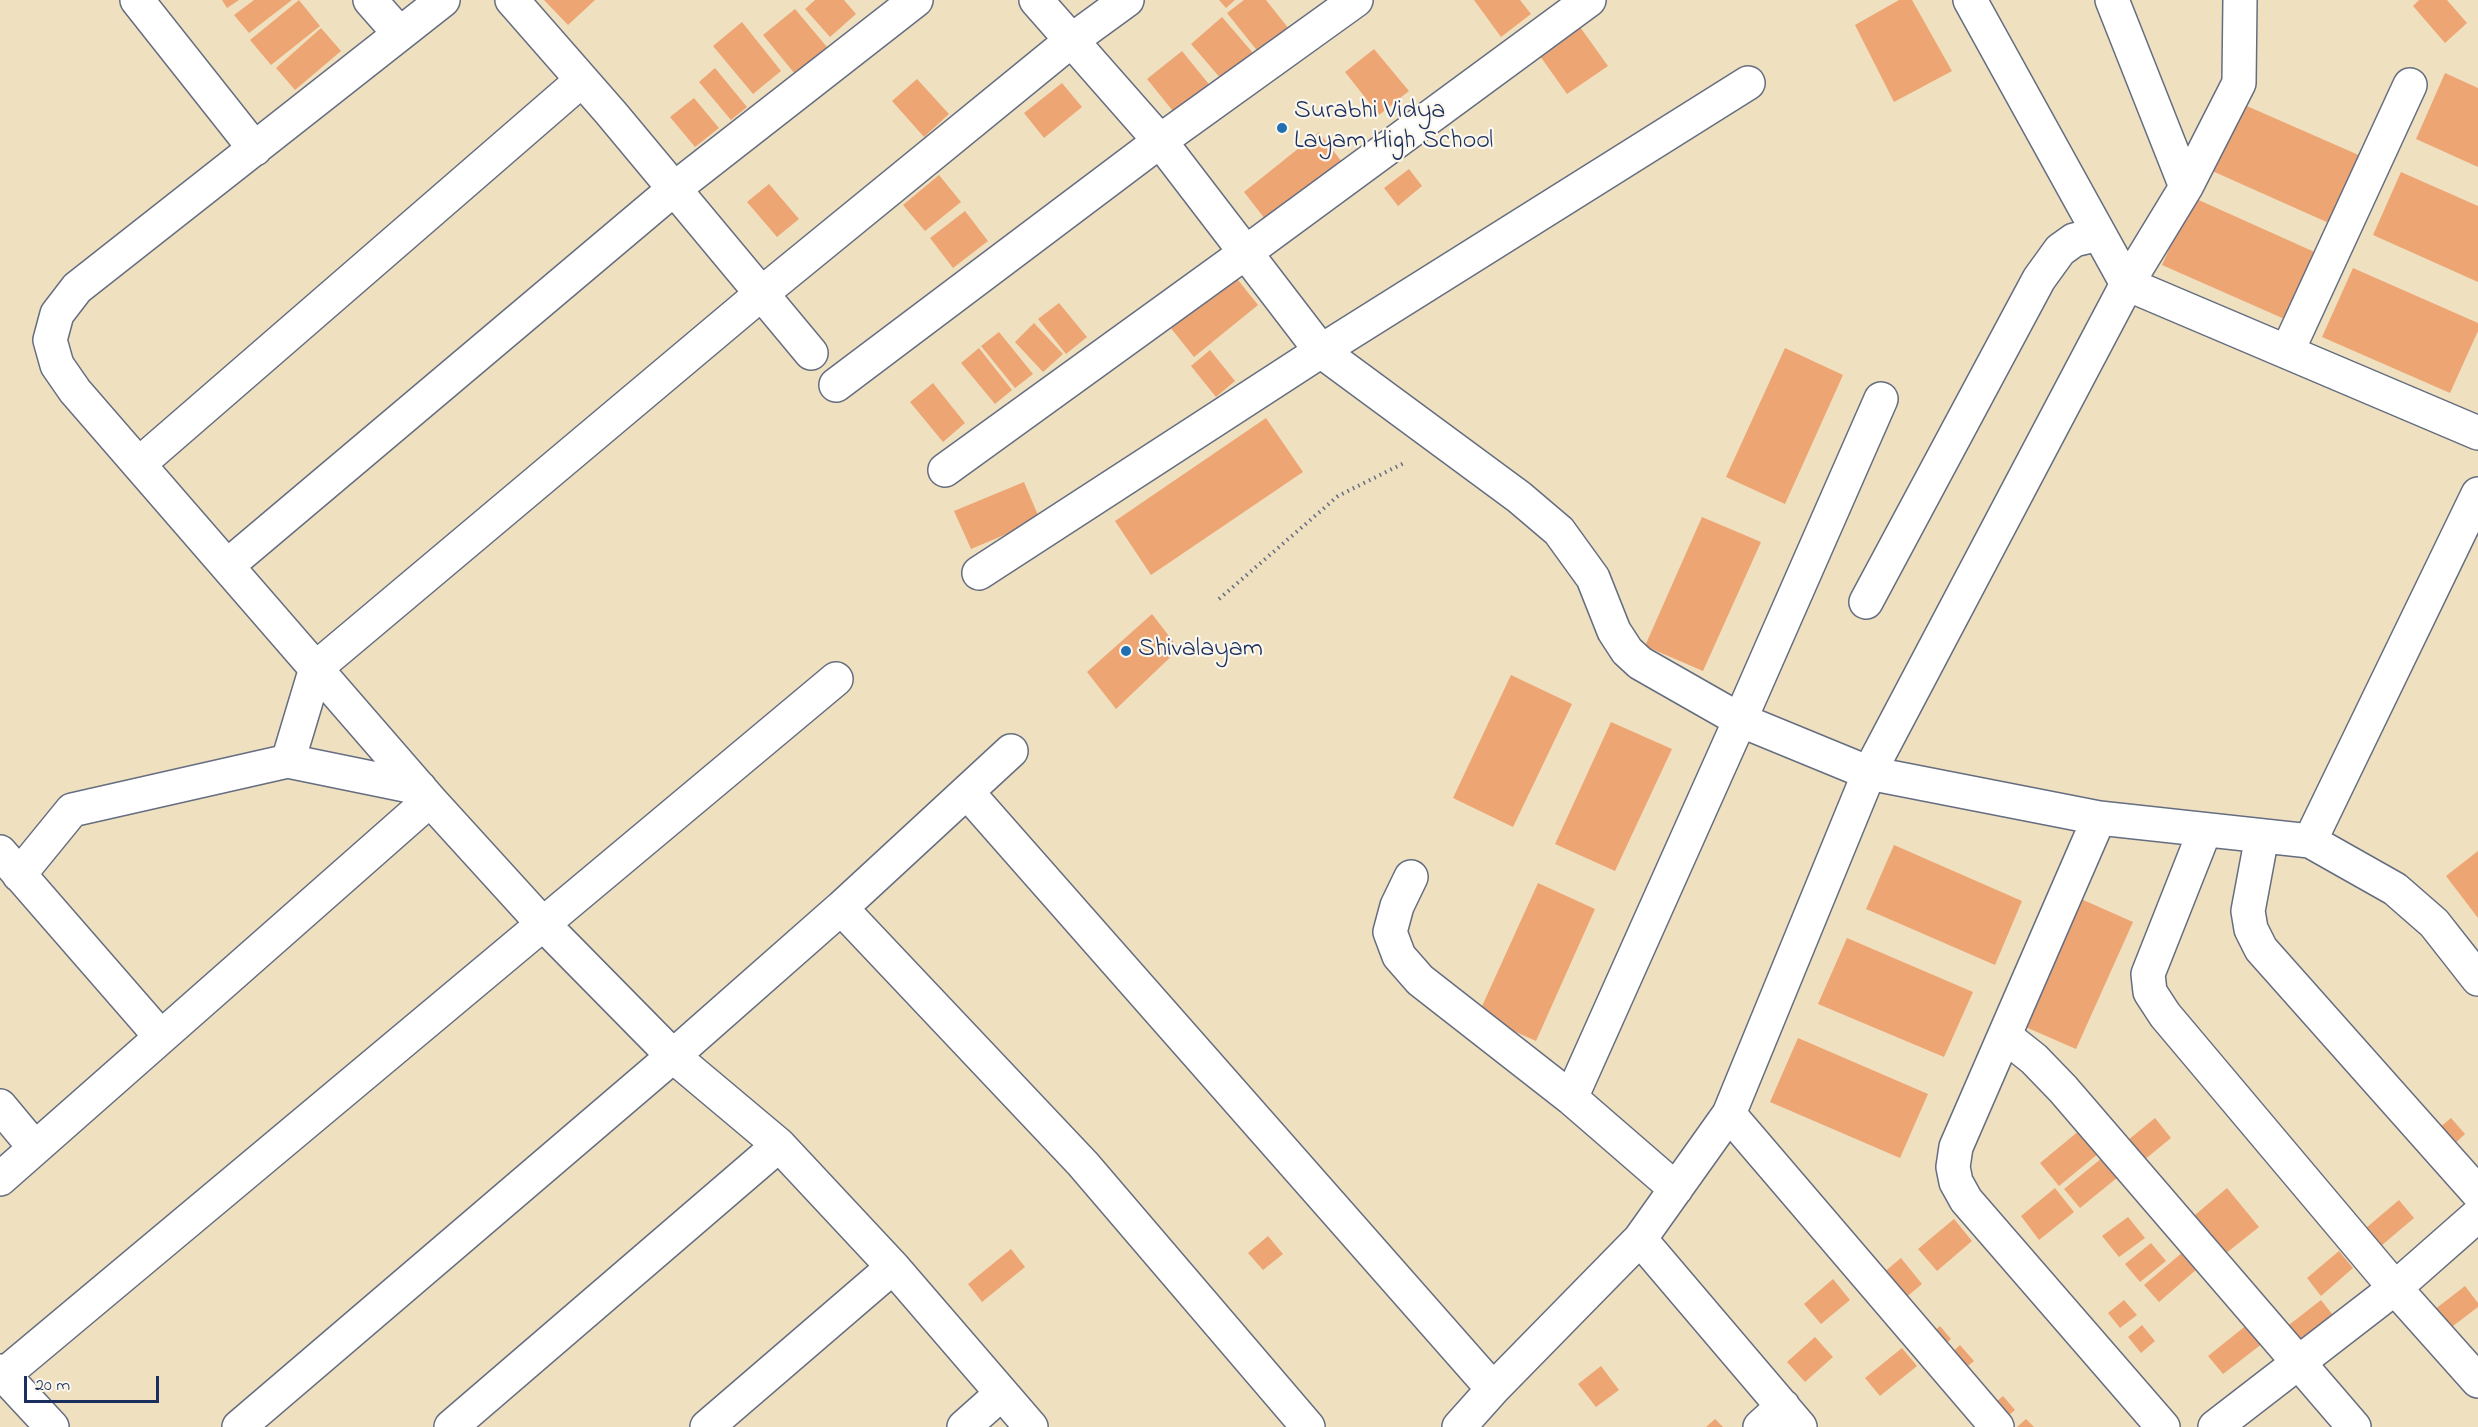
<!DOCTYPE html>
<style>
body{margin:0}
#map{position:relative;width:2478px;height:1427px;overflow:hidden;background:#efe0c0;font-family:"Indie Flower",sans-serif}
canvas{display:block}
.scale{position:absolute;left:24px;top:1376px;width:135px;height:27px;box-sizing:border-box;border:3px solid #1b2f5e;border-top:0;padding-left:8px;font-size:18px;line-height:21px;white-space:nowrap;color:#1b2f5e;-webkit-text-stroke:4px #fbf7ec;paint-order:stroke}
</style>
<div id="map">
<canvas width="2478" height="1427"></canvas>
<div class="scale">20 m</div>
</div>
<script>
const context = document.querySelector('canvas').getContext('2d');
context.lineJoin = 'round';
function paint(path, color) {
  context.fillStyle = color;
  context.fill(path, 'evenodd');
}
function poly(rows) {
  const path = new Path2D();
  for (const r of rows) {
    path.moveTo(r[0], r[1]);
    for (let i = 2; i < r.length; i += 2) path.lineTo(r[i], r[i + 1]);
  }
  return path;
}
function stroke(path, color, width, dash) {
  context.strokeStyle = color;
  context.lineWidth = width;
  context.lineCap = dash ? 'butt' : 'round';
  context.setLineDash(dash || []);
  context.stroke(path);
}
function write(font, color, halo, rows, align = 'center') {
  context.font = font + ' "Indie Flower",sans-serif';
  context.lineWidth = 4.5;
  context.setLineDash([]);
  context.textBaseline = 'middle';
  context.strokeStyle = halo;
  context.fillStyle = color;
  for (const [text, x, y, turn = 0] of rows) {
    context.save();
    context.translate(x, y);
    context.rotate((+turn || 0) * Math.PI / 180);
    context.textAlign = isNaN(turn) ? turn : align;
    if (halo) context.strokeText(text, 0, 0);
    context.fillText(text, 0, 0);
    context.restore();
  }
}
const building = poly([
 [222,0,239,0,227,8],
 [254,0,292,0,249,33,234,15],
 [299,0,320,26,271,65,250,40],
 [544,0,595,0,568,25],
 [815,0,844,0,856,14,830,37,805,9],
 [1219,0,1235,0,1226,8],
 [1244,0,1266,0,1293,34,1263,58,1227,13],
 [1474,0,1520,0,1531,14,1501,37],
 [1899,0,1912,0,1952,71,1894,102,1855,25],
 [2419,0,2447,0,2467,23,2445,43,2413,6],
 [795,9,827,47,795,74,763,35],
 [1222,17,1253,53,1222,80,1191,44],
 [1575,20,1608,66,1567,94,1535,49],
 [742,22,781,71,753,94,713,46],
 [321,28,341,51,295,90,276,68],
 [1374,49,1409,91,1379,115,1345,72],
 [1182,51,1212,88,1177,116,1147,79],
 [715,68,747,107,731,120,699,82],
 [2445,73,2478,88,2478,167,2416,139],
 [917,79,949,114,924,137,892,101],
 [1062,83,1082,107,1044,138,1024,113],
 [694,98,719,128,695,147,670,117],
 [2240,103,2370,160,2340,228,2210,170],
 [1319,132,1348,170,1272,228,1244,192],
 [1409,169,1422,186,1398,206,1384,188],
 [2401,172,2478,206,2478,282,2373,235],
 [939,175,961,202,925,231,903,205],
 [769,184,799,219,777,237,747,202],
 [2192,197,2319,254,2289,321,2162,265],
 [965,211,988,241,953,268,930,238],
 [2353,268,2478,323,2478,331,2450,393,2322,337],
 [1230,270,1258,305,1194,357,1166,322],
 [1059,303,1087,337,1066,354,1038,319],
 [1034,323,1063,354,1043,372,1015,342],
 [999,332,1033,374,1015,388,981,346],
 [979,348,1012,390,995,404,961,363],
 [1785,348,1843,375,1785,504,1726,477],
 [1210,350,1235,381,1216,397,1191,366],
 [933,383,965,423,943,442,910,402],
 [1266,418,1303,472,1151,575,1115,521],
 [1024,482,1040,520,971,549,954,511],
 [1702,517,1761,542,1703,671,1645,646],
 [1152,614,1179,649,1116,709,1087,672],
 [1511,675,1572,704,1513,827,1453,798],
 [1611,722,1672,749,1615,871,1555,844],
 [1894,845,2022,901,1995,965,1866,909],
 [2478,851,2478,918,2446,876],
 [1538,883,1595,909,1536,1041,1478,1015],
 [2072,895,2133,922,2076,1049,2014,1022],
 [1847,938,1973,992,1944,1057,1818,1004],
 [1798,1038,1928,1094,1900,1158,1770,1102],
 [2155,1118,2171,1138,2138,1165,2122,1145],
 [2451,1118,2465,1134,2448,1150,2433,1133],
 [2080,1130,2099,1153,2059,1186,2040,1163],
 [2102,1158,2118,1177,2080,1208,2064,1189],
 [2055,1188,2074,1212,2039,1240,2021,1216],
 [2227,1188,2259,1227,2220,1258,2189,1220],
 [2399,1200,2414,1218,2381,1246,2366,1228],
 [2128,1217,2145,1238,2119,1257,2102,1236],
 [1954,1219,1972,1241,1937,1271,1918,1249],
 [1268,1236,1283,1254,1263,1270,1248,1253],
 [2151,1243,2166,1261,2140,1282,2125,1264],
 [1011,1249,1025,1267,982,1302,968,1284],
 [2339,1251,2353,1268,2321,1296,2307,1278],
 [2183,1252,2197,1269,2159,1302,2144,1285],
 [1901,1258,1922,1284,1898,1304,1877,1278],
 [1833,1279,1850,1300,1821,1324,1804,1304],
 [2465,1286,2478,1303,2478,1307,2449,1329,2434,1310],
 [2124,1300,2137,1315,2120,1328,2108,1313],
 [2321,1300,2336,1319,2300,1347,2285,1328],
 [2248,1324,2263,1343,2223,1374,2208,1356],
 [2142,1325,2155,1341,2141,1353,2128,1337],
 [1940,1326,1951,1339,1940,1349,1929,1336],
 [1815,1337,1833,1357,1805,1382,1787,1362],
 [1960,1345,1974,1361,1961,1372,1947,1357],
 [1902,1348,1917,1366,1880,1396,1865,1378],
 [1601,1366,1619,1390,1596,1407,1578,1384],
 [2003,1396,2015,1410,2001,1422,1989,1408],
 [1715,1419,1723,1427,1706,1427],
 [2026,1419,2034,1427,2017,1427]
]);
const path = poly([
 [1219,599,1338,496,1404,463]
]);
const minor = poly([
 [137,0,255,149],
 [370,0,399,33],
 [443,0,77,288,57,314,50,340,57,365,75,391,430,800,542,923,673,1056,779,1145],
 [512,0,611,113,811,353],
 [1036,0,1160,141,1321,351,1519,497,1559,531,1593,578,1614,631,1627,651,1640,663,1740,720,1869,773,2099,818,2310,841,2395,889,2434,923,2478,979],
 [1970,0,2127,284,2478,433],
 [2112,0,2186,187],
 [2287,352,2410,85],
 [836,385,1160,141,1356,0],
 [139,464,582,80],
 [945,470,1245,253,1589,0],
 [227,566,674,189,916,0],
 [979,573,1321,351,1748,83],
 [1866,602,2039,279,2060,250,2074,240,2099,234],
 [1011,751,841,908,1083,1164,1308,1427],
 [288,761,420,788],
 [967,792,1493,1389],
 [2099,818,1956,1147,1953,1167,1956,1182,1966,1200,2163,1427],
 [2205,830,2148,974,2150,992,2165,1015,2395,1288,2478,1381],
 [2262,836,2248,911,2251,929,2261,949,2478,1193],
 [2310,841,2478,494],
 [0,852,161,1037],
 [19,875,72,810,288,761,316,668,761,294,1072,40,1127,0],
 [1411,877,1397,906,1390,932,1399,956,1420,980,1571,1098,1676,1189],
 [2005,1036,2034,1059,2063,1089,2354,1427],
 [1571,1098,1740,720,1881,399],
 [0,1106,35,1148],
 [1729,1114,1997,1427],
 [0,1179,430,800],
 [1640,1239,1800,1427],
 [0,1371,52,1427],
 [0,1378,836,679],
 [239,1427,673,1056,841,908],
 [451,1427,779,1145,893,1267,1031,1427],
 [707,1427,893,1267],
 [964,1427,1001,1394],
 [1459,1427,1493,1389,1640,1239,1729,1114,1869,773,2127,284,2186,187,2239,83,2240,0],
 [1760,1427,1783,1406],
 [2215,1427,2395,1288,2478,1215]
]);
const markers = [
 [1282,128,6,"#1f6fb2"],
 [1126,651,6,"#1f6fb2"]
];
const poiNames = [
 ["Surabhi Vidya",1294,113],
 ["Layam High School",1294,143],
 ["Shivalayam",1138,651]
];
paint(building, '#eea574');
stroke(minor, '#656d80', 36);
stroke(path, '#656d80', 4, [1.5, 4.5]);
stroke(minor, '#fff', 33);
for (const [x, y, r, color] of markers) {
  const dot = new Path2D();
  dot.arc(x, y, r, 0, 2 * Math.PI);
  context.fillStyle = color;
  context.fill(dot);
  stroke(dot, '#fbf7ec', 2);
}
write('26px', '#1b2f5e', '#fbf7ec', poiNames, 'left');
</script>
